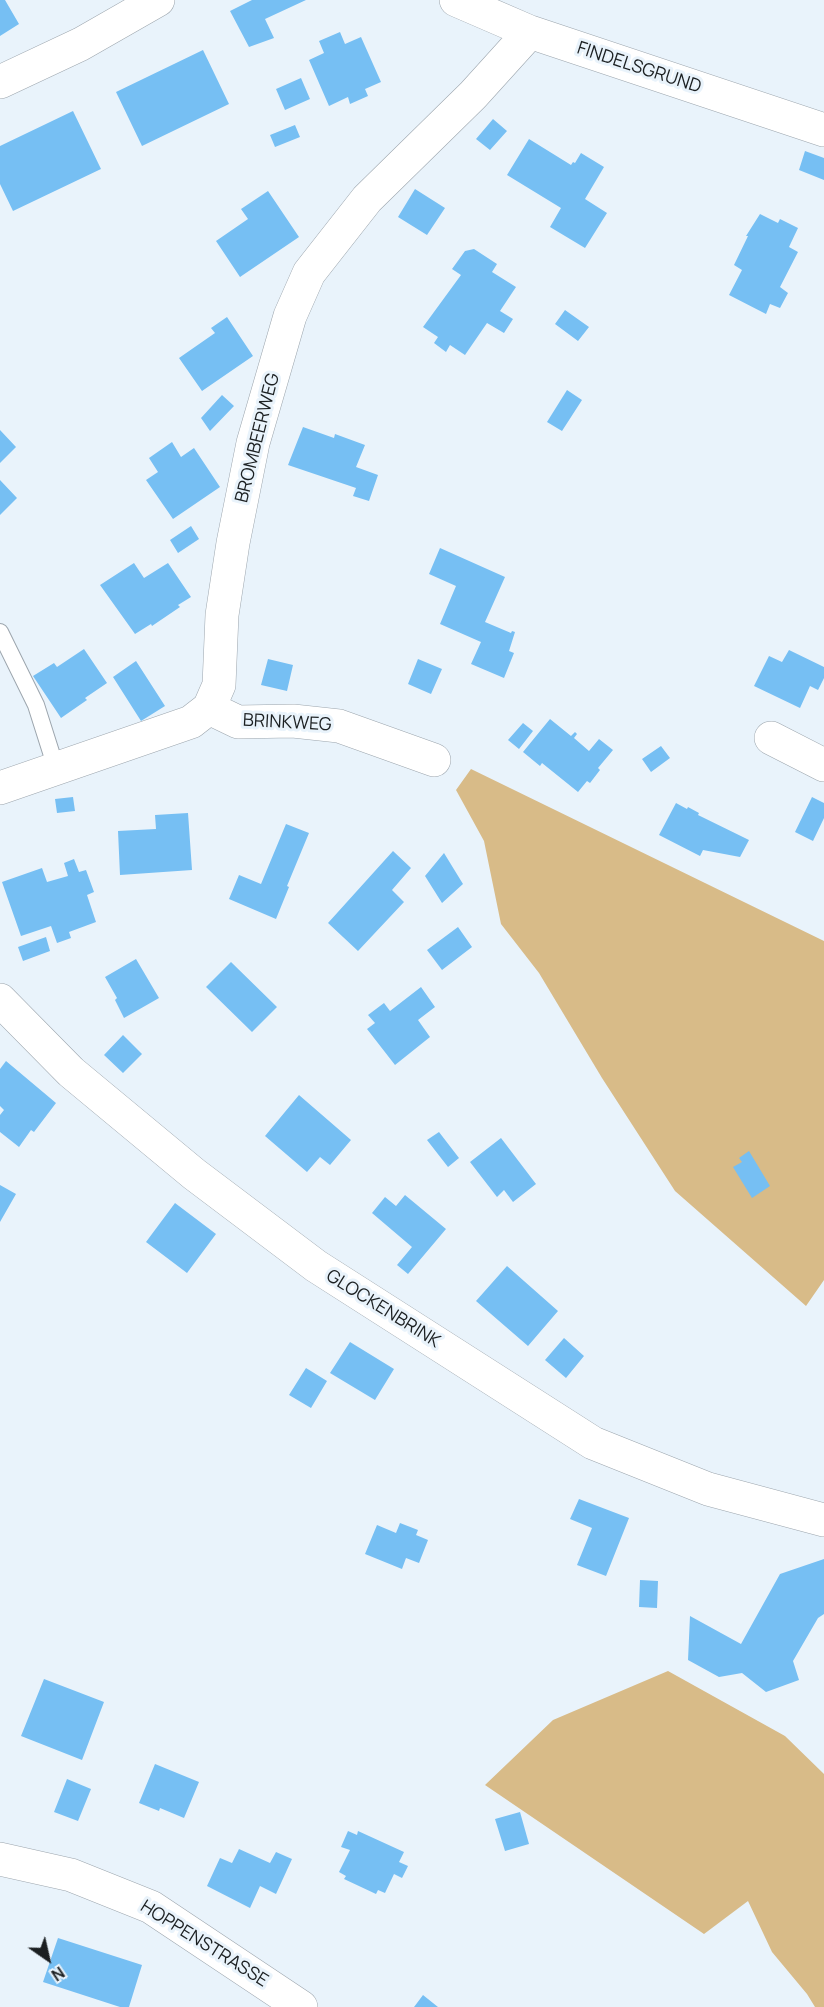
<!DOCTYPE html>
<style>
body{margin:0}
#map{position:relative;width:824px;height:2007px;overflow:hidden;background:#e9f3fb;font-family:Manrope,sans-serif}
canvas{display:block}
.north{position:absolute;left:18px;top:1929px;width:60px;height:60px;-webkit-text-stroke:4px #e9f3fb;paint-order:stroke;rotate:146deg;font-size:16px;font-weight:700;line-height:24px;text-align:center;color:#1b1f21}
.north::after{content:'';display:block;margin:auto;width:21px;height:27px;background:#1b1f21;clip-path:polygon(50% 0,100% 100%,50% 72%,0 100%)}
</style>
<div id="map">
<canvas width="824" height="2007"></canvas>
<div class="north">N</div>
</div>
<script>
const context = document.querySelector('canvas').getContext('2d');
context.lineJoin = 'round';
function paint(path, color) {
  context.fillStyle = color;
  context.fill(path, 'evenodd');
}
function poly(rows) {
  const path = new Path2D();
  for (const r of rows) {
    path.moveTo(r[0], r[1]);
    for (let i = 2; i < r.length; i += 2) path.lineTo(r[i], r[i + 1]);
  }
  return path;
}
function stroke(path, color, width, dash) {
  context.strokeStyle = color;
  context.lineWidth = width;
  context.lineCap = dash ? 'butt' : 'round';
  context.setLineDash(dash || []);
  context.stroke(path);
}
function write(font, color, halo, rows, align = 'center') {
  context.font = font + ' Manrope,sans-serif';
  context.lineWidth = 6;
  context.setLineDash([]);
  context.textBaseline = 'middle';
  context.strokeStyle = halo;
  context.fillStyle = color;
  for (const [text, x, y, turn = 0] of rows) {
    context.save();
    context.translate(x, y);
    context.rotate((+turn || 0) * Math.PI / 180);
    context.textAlign = isNaN(turn) ? turn : align;
    if (halo) context.strokeText(text, 0, 0);
    context.fillText(text, 0, 0);
    context.restore();
  }
}
const green = poly([
 [471,769,824,941,824,1280,806,1306,675,1191,602,1078,539,973,501,924,484,841,456,790],
 [668,1671,785,1736,824,1774,824,2007,815,2007,807,1994,772,1952,748,1901,704,1934,485,1785,553,1720]
]);
const building = poly([
 [0,0,5,0,19,24,0,36],
 [252,0,306,0,265,19,274,38,249,47,230,11],
 [340,32,345,44,361,37,381,82,365,89,368,96,350,104,348,97,329,106,309,60,324,53,319,41],
 [203,50,229,104,142,146,116,92],
 [301,78,310,99,285,110,276,89],
 [73,111,101,169,13,211,0,184,0,146],
 [493,119,507,131,490,150,476,139],
 [295,125,300,137,275,147,270,135],
 [529,139,571,165,573,162,575,163,581,153,604,167,585,199,607,213,585,248,550,227,561,208,507,175],
 [805,151,824,158,824,180,799,170],
 [415,189,445,208,427,235,398,217],
 [268,191,299,237,240,277,216,241,248,219,241,209],
 [760,214,778,223,780,219,798,228,789,247,798,252,780,287,788,293,780,308,770,304,766,314,729,295,742,270,734,265,748,236,746,236],
 [474,249,497,264,492,272,516,287,500,311,513,319,504,333,487,323,465,355,450,345,446,352,434,343,438,337,423,327,461,275,452,269,465,251],
 [565,310,589,327,578,341,555,324],
 [227,317,253,356,202,391,179,358,215,333,211,328],
 [567,390,582,400,562,431,547,422],
 [222,395,234,406,210,431,201,418],
 [303,427,334,438,335,434,365,445,356,467,378,475,369,501,353,496,356,488,288,465],
 [0,430,16,447,0,463],
 [172,442,181,457,194,448,220,487,173,519,146,480,158,472,149,458],
 [0,480,17,498,0,515],
 [191,526,199,539,178,553,170,540],
 [440,548,505,577,485,622,511,633,512,631,515,632,509,651,514,653,504,678,471,664,481,642,440,624,456,586,429,574],
 [134,563,144,578,168,563,191,597,178,605,180,607,152,626,151,624,135,634,100,585],
 [84,649,107,683,85,698,87,700,61,718,33,676,54,663,57,667],
 [789,650,824,667,824,678,818,690,810,686,800,708,754,686,769,656,782,662],
 [268,659,293,665,287,691,261,685],
 [418,659,442,669,431,694,408,684],
 [136,661,165,706,141,721,113,677],
 [550,719,571,736,575,732,577,734,574,738,589,751,599,739,613,750,598,768,600,770,590,783,587,781,578,792,542,763,540,766,523,752],
 [523,723,533,731,519,749,508,740],
 [661,746,670,758,651,772,642,759],
 [73,797,75,811,57,813,55,799],
 [812,797,824,803,824,818,813,841,795,832],
 [676,803,687,809,688,807,699,813,698,815,749,840,740,857,703,850,700,856,659,835],
 [188,813,192,870,120,875,118,831,156,829,155,815],
 [286,824,309,833,287,886,289,887,276,919,229,899,239,875,261,884],
 [393,851,411,868,392,890,404,902,358,951,328,923],
 [444,853,463,884,442,903,425,876],
 [74,859,79,872,86,870,94,892,87,895,96,922,69,932,71,938,57,943,51,926,21,936,2,882,42,868,47,882,68,876,64,863],
 [458,927,472,947,442,970,427,950],
 [46,937,50,951,23,961,18,947],
 [136,959,159,998,124,1018,115,1000,117,998,105,977],
 [231,962,277,1007,252,1032,206,987],
 [421,987,435,1007,418,1020,430,1037,395,1065,367,1029,375,1023,368,1015,384,1003,390,1011],
 [123,1035,142,1054,123,1073,104,1055],
 [6,1061,56,1103,34,1132,31,1130,19,1147,0,1132,0,1115,4,1110,0,1106,0,1069],
 [299,1095,351,1140,330,1165,320,1157,307,1172,265,1136],
 [439,1132,459,1158,448,1167,427,1140],
 [501,1138,536,1184,513,1202,504,1190,497,1197,470,1162],
 [749,1151,770,1186,752,1198,733,1167,742,1162,739,1158],
 [0,1185,16,1194,0,1222],
 [405,1195,446,1229,408,1274,397,1265,412,1247,372,1213,385,1197,396,1206],
 [175,1203,216,1234,187,1273,146,1242],
 [507,1266,558,1311,528,1346,476,1301],
 [564,1338,584,1356,566,1378,545,1360],
 [350,1342,394,1369,375,1400,330,1373],
 [306,1368,327,1381,311,1408,289,1395],
 [579,1499,629,1518,606,1576,577,1565,592,1528,570,1519],
 [400,1523,418,1530,416,1535,428,1540,419,1563,406,1558,402,1569,365,1554,377,1525,396,1533],
 [824,1559,824,1614,818,1618,793,1661,799,1680,766,1692,742,1673,719,1677,688,1660,690,1616,741,1644,780,1574],
 [640,1580,658,1581,657,1608,639,1607],
 [44,1679,104,1702,82,1760,21,1736],
 [155,1764,199,1782,184,1818,160,1808,159,1811,139,1803],
 [67,1779,91,1789,78,1821,54,1812],
 [520,1812,529,1844,505,1851,495,1819],
 [348,1831,357,1835,358,1831,404,1852,399,1862,408,1866,402,1878,394,1874,385,1893,378,1890,376,1894,344,1879,346,1876,339,1872,350,1850,341,1847],
 [239,1849,270,1863,276,1852,292,1859,276,1894,260,1886,250,1908,207,1886,220,1858,232,1863],
 [58,1938,142,1965,129,2007,120,2007,43,1982],
 [423,1995,438,2007,414,2007]
]);
const service = poly([
 [0,632,36,705,56,768]
]);
const minor = poly([
 [456,0,530,32,824,130],
 [0,82,81,44,158,0],
 [209,708,238,722,293,721,339,726,434,760],
 [771,738,824,765],
 [0,788,191,722,209,708,219,685,222,615,233,543,253,443,290,316,309,273,367,199,473,95,530,32],
 [0,1000,71,1072,194,1174,316,1266,593,1443,708,1489,824,1520],
 [0,1859,71,1875,151,1907,301,2007]
]);
const streetNames = [
 ["FINDELSGRUND",639,68,18],
 ["BROMBEERWEG",258,438,-76],
 ["BRINKWEG",287,723,3],
 ["GLOCKENBRINK",383,1309,32],
 ["HOPPENSTRASSE",204,1944,32]
];
paint(green, '#d8bb88');
paint(building, '#76bff3');
stroke(service, '#9ca5ad', 18);
stroke(minor, '#9ca5ad', 34);
stroke(service, '#fff', 16);
stroke(minor, '#fff', 33);
write('18px', '#1b1f21', '#e9f3fb', streetNames);
</script>
